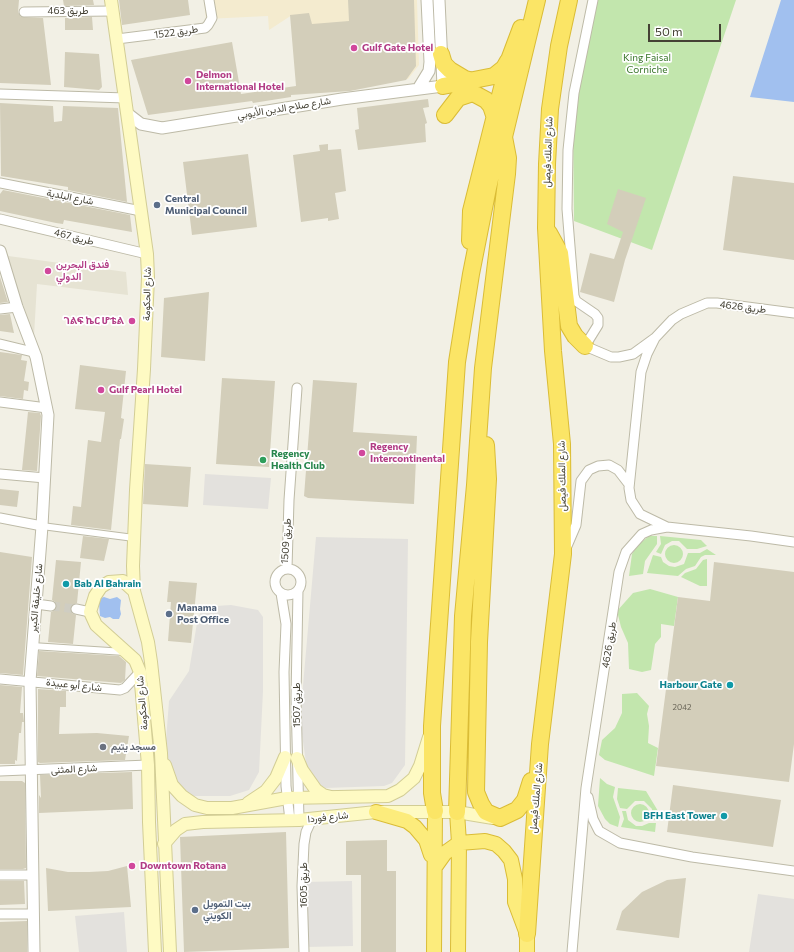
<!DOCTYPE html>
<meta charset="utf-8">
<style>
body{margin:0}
#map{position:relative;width:794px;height:952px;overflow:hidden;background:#f2f0e5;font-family:Commissioner,sans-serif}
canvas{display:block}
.scale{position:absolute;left:648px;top:24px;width:73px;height:18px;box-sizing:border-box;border:2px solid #444134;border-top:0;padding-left:5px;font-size:12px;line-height:14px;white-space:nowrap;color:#444134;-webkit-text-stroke:3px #fff;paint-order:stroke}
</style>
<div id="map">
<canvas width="794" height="952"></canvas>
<div class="scale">50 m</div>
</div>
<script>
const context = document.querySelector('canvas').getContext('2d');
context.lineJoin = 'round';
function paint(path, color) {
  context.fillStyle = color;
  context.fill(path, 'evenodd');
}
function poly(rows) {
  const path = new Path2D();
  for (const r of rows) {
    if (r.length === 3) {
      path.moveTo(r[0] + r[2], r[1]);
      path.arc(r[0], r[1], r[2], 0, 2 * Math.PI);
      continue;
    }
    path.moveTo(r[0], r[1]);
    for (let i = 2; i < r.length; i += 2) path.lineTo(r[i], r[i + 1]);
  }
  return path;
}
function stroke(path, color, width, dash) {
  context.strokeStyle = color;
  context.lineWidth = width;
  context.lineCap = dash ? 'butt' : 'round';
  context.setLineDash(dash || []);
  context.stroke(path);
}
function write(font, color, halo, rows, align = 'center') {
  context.font = font + ' Commissioner,Vazirmatn,"Noto Sans Ethiopic",sans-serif';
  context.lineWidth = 3.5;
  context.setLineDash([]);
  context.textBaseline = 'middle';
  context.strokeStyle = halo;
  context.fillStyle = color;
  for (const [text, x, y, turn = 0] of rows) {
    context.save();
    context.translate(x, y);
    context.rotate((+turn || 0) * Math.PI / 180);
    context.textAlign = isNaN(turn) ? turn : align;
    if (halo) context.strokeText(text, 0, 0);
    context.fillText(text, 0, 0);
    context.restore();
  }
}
const residential = poly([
 [1,255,126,272,128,295,37,284,33,353]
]);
const commercial = poly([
 [204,0,417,0,419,65,408,79,299,94,292,15,269,30,268,16,206,19]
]);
const green = poly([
 [598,0,736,0,652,250,574,221,573,129,585,47],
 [649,536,657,536,657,544,645,561,643,574,629,576,632,554,638,545],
 [660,536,701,540,707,546,697,549,687,549,679,541,672,541,665,545,661,554,656,552,661,544],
 [674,554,9],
 [707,549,716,555,705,555,701,557,695,566,686,569,678,576,647,573,653,555,661,557,663,562,669,566,675,567,684,564,688,553,700,553],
 [707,559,707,586,700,586,681,577,685,573,696,569,703,560],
 [650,589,678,597,674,626,661,624,661,637,655,644,651,670,642,672,629,669,628,643,621,627,617,611,633,593],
 [637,693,649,706,647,714,649,726,648,743,658,748,654,776,605,760,599,755,602,740,615,728,622,713,622,694],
 [600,778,607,784,615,787,613,797,620,817,618,827,610,824,605,819,598,806],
 [618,788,646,791,658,811,656,820,651,820,652,809,644,801,635,801,627,809,620,808,617,799],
 [640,813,9],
 [622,811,626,811,628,820,636,826,642,826,649,823,656,823,655,832,621,827,624,819]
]);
const parking = poly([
 [205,474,271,478,268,509,203,505],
 [316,537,408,539,405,765,392,783,384,786,325,788,308,777,300,720],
 [231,605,258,610,263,617,263,691,259,772,249,790,230,796,193,796,177,785,164,767,169,701,189,671,197,623,202,607],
 [352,881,353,946,306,947,305,882],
 [758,894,794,899,794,952,749,952],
 [124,912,127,952,79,952,75,916]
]);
const water = poly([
 [781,0,794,0,794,102,750,97],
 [104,597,110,599,117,597,121,600,120,609,121,614,119,619,113,619,110,617,105,618,100,616,99,603,101,598]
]);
const building = poly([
 [0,0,19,0,18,12,21,17,43,18,51,85,0,83],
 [63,0,93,0,94,5,64,6],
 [119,0,188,0,190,15,122,25],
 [348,0,414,0,416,66,406,80,350,91,291,95,291,97,253,103,252,101,148,115,131,60,232,42,241,94,296,86,290,15,309,13,312,24,349,21],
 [92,17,93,30,65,30,65,18],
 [65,52,99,54,102,87,99,90,64,87],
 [428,99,429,107,423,108,427,123,425,124,426,142,358,150,355,130,359,129,357,108],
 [0,103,53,106,54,122,62,121,63,106,118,108,127,202,68,190,68,187,1,176],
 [328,144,328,150,341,149,346,191,335,193,339,219,328,221,328,218,301,222,293,155,320,151,319,145],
 [248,154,257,227,192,235,183,162],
 [733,176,794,183,794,260,723,250],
 [618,189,646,198,625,260,614,302,580,292,590,253,614,259,623,232,607,224],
 [3,190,130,215,132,232,64,220,63,224,56,223,0,211,0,194],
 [0,277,8,302,0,303],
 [209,292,205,361,161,357,164,298],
 [10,314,14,333,0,331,0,315],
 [0,352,22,355,21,360,27,361,24,381,29,382,28,391,24,390,23,399,0,396],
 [80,365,126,371,121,418,124,419,121,439,120,439,111,530,71,525,73,506,81,507,88,440,101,442,105,412,75,409],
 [222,378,275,381,269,467,216,464],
 [313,380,357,383,353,432,417,436,414,504,308,498,304,496],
 [28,412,40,413,41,416,37,471,22,470],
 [145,464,191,467,188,507,143,504],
 [0,489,19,491,17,507,0,505],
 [83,536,109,539,104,561,80,558],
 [0,552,32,557,23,675,0,673],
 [56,560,81,562,77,603,72,605,70,608,72,613,76,615,73,644,48,642,51,612,55,610,57,606,55,602,52,600],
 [714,562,794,572,794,744,789,782,656,766,678,597,710,601],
 [169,581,197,583,191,643,168,641,171,602,167,602],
 [39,651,119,656,126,662,125,680,121,683,37,676],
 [0,685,22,687,20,713,23,713,24,722,22,722,21,733,19,733,17,761,15,760,15,764,0,764],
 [38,689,66,691,66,707,60,707,59,734,97,733,129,736,125,760,40,763,38,762],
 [132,772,133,809,39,813,39,795,41,798,40,775],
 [0,781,22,781,25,783,26,868,23,869,0,869],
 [673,785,781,800,773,847,667,832],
 [286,832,289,948,184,952,180,837],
 [387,840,387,871,396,871,396,952,361,952,361,875,346,875,346,841],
 [127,866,131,907,48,911,46,868,68,872,89,872,108,871],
 [686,878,679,938,616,930,622,911,642,892,667,880],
 [0,881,24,881,25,904,0,905],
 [27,921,27,952,0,952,0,922]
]);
const minorTunnel = poly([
 [51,606,76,609]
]);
const pedestrian = poly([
 [42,526,134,538],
 [32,646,125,652]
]);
const minor = poly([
 [593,0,574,93,568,150,567,209,574,296,576,301,595,314,598,318,598,325,585,346,611,357,619,357,633,354,655,338],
 [24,12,113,11],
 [117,39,205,28,208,25,212,18,209,0],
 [0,94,126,98],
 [0,183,141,211],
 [0,219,147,254],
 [0,309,17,307],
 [0,344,33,352],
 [0,402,47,408],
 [0,474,45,478],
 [0,518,42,526],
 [667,527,640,514,631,500,629,488,641,372,647,354,655,338,672,320,681,314,707,303,717,303,794,313],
 [567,546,576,525,581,481,589,470,598,466,609,465,618,470,628,483],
 [287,568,289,500,297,388],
 [288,582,13],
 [298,590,296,698,299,820],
 [281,593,286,624,284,672,286,786,290,820],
 [36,604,51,606],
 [76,609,90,612],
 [0,679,120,690,125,688,140,672],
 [0,771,148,765],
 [588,797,593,819,599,831,620,843,692,857,794,871],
 [0,875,32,875],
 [0,914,33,914],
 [304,952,302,886,304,844,306,832,312,819],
 [572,952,586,788,619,572,626,552,642,534,651,530,667,527,751,536,794,542]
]);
const tertiary = poly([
 [418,89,429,71,430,62,427,0],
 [128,114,141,124,162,128,342,99,443,86,439,0],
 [0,251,17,307,36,357,48,415,42,526,30,681,34,952]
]);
const secondary = poly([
 [111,0,147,254,148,277,144,369,136,490,133,566,134,591,148,642,151,662,161,753,170,952],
 [134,591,123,581,109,582,101,587,95,596,90,612,96,625,135,660,140,672,148,765,149,822,155,952],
 [297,758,302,770,316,790,323,795,331,797],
 [165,765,172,785,182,796,195,805,207,808,232,808,287,798,388,796,400,790,414,778,420,766,429,737],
 [248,803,266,791,276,778,285,757],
 [164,844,176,830,185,824,203,822,299,820,376,812,457,812,493,818]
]);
const trunk = poly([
 [376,812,407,821,415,827,426,840,431,855],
 [457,812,459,843,458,952],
 [435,867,445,853,459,843,485,841,496,844,504,851,511,860,515,879,515,902,527,934,527,952],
 [434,952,435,811]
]);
const motorway = poly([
 [441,54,444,64,450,70,465,79,473,81],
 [443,86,494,76,504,68,508,61],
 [445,115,458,98,473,93,486,100,491,106,494,115],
 [549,233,560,253,569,326,575,336,585,346],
 [470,241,471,211,509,60,521,28],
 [486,445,488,479,479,642,476,792,481,804,486,812,500,818,517,810,525,800,531,781],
 [435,811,432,793,432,726,457,362,471,274,488,188,494,162,504,137,537,0],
 [457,812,463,616,475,485,483,368,507,174,508,158,504,137],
 [527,934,540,744,563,554,562,444,553,351,546,228,547,164,550,109,559,46,569,0]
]);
const markers = [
 [354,48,4,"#d1479c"],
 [188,81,4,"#d1479c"],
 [157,205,4,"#5c6f8a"],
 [48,271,4,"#d1479c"],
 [132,321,4,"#d1479c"],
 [101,390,4,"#d1479c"],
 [362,453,4,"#d1479c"],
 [263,460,4,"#2e9e5b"],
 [66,584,4,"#0f9aa8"],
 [169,614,4,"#5c6f8a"],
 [730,685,4,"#0f9aa8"],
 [103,747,4,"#6b7280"],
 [724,816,4,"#0f9aa8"],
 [132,866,4,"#d1479c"],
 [195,910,4,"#5c6f8a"]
];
const numberNames = [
 ["2042",682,707]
];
const streetNames = [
 ["طريق 463",68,11],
 ["طريق 1522",176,32,-8],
 ["شارع صلاح الدين الأيوبي",284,108,-9],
 ["شارع الملك فيصل",548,152,-88],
 ["شارع البلدية",70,197,11],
 ["طريق 467",74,237,14],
 ["شارع الحكومة",147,294,-89],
 ["طريق 4626",743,307,7],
 ["شارع الملك فيصل",562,476,-91],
 ["طريق 1509",286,541,-86],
 ["شارع خليفة الكبير",36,598,-85],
 ["طريق 4626",609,645,-81],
 ["شارع أبو عبيدة",74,685,6],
 ["شارع الحكومة",142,703,-95],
 ["طريق 1507",297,705,-90],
 ["شارع المثنى",74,769,-3],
 ["شارع الملك فيصل",536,798,-85],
 ["شارع فوردا",328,817,-6],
 ["طريق 1605",304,885,-90]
];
const hotelNames = [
 ["Gulf Gate Hotel",362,48],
 ["Delmon",196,75],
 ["International Hotel",196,87],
 ["فندق البحرين",56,265],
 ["الدولي",56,277],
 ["ገልፍ ኬር ሆቴል",124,321,"right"],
 ["Gulf Pearl Hotel",109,390],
 ["Regency",370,447],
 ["Intercontinental",370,459],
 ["Downtown Rotana",140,866]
];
const parkNames = [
 ["King Faisal",647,58],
 ["Corniche",647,70]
];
const serviceNames = [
 ["Central",165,199],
 ["Municipal Council",165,211],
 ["Manama",177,608],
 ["Post Office",177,620],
 ["بيت التمويل",203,904],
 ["الكويتي",203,916]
];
const leisureNames = [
 ["Regency",271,454],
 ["Health Club",271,466]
];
const cultureNames = [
 ["Bab Al Bahrain",74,584,"left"],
 ["Harbour Gate",722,685],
 ["BFH East Tower",716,816]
];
const worshipNames = [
 ["مسجد يتيم",111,747]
];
paint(residential, '#e6e3d3');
paint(commercial, '#f4ebcf');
paint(green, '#c2e6ad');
paint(parking, '#e3e1dd');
paint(water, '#a1c0ef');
paint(building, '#d3ceba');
stroke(minorTunnel, '#cfcdc2', 9, [9, 4.5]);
stroke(pedestrian, '#bdbaa7', 8);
stroke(minor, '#bdbaa7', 11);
stroke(tertiary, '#bdbaa7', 13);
stroke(secondary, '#d2cd95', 14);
stroke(trunk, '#dabc36', 16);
stroke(motorway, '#dabc36', 18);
stroke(pedestrian, '#fff', 6);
stroke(minor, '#fff', 9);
stroke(tertiary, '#fff', 11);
stroke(secondary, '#fefac3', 12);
stroke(trunk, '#fcec7c', 14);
stroke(motorway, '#fbe566', 16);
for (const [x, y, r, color] of markers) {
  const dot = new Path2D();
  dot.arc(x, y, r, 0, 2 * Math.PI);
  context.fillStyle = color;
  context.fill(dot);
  stroke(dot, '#fff', 1.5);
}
write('8px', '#686456', null, numberNames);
write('10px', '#444134', '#fff', streetNames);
write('bold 10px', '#b23c85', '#fff', hotelNames, 'left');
write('10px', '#387529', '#fff', parkNames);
write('bold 10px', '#4e5e75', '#fff', serviceNames, 'left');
write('bold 10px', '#27864d', '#fff', leisureNames, 'left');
write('bold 10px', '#0d838f', '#fff', cultureNames, 'right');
write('bold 10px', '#5b616d', '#fff', worshipNames, 'left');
</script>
